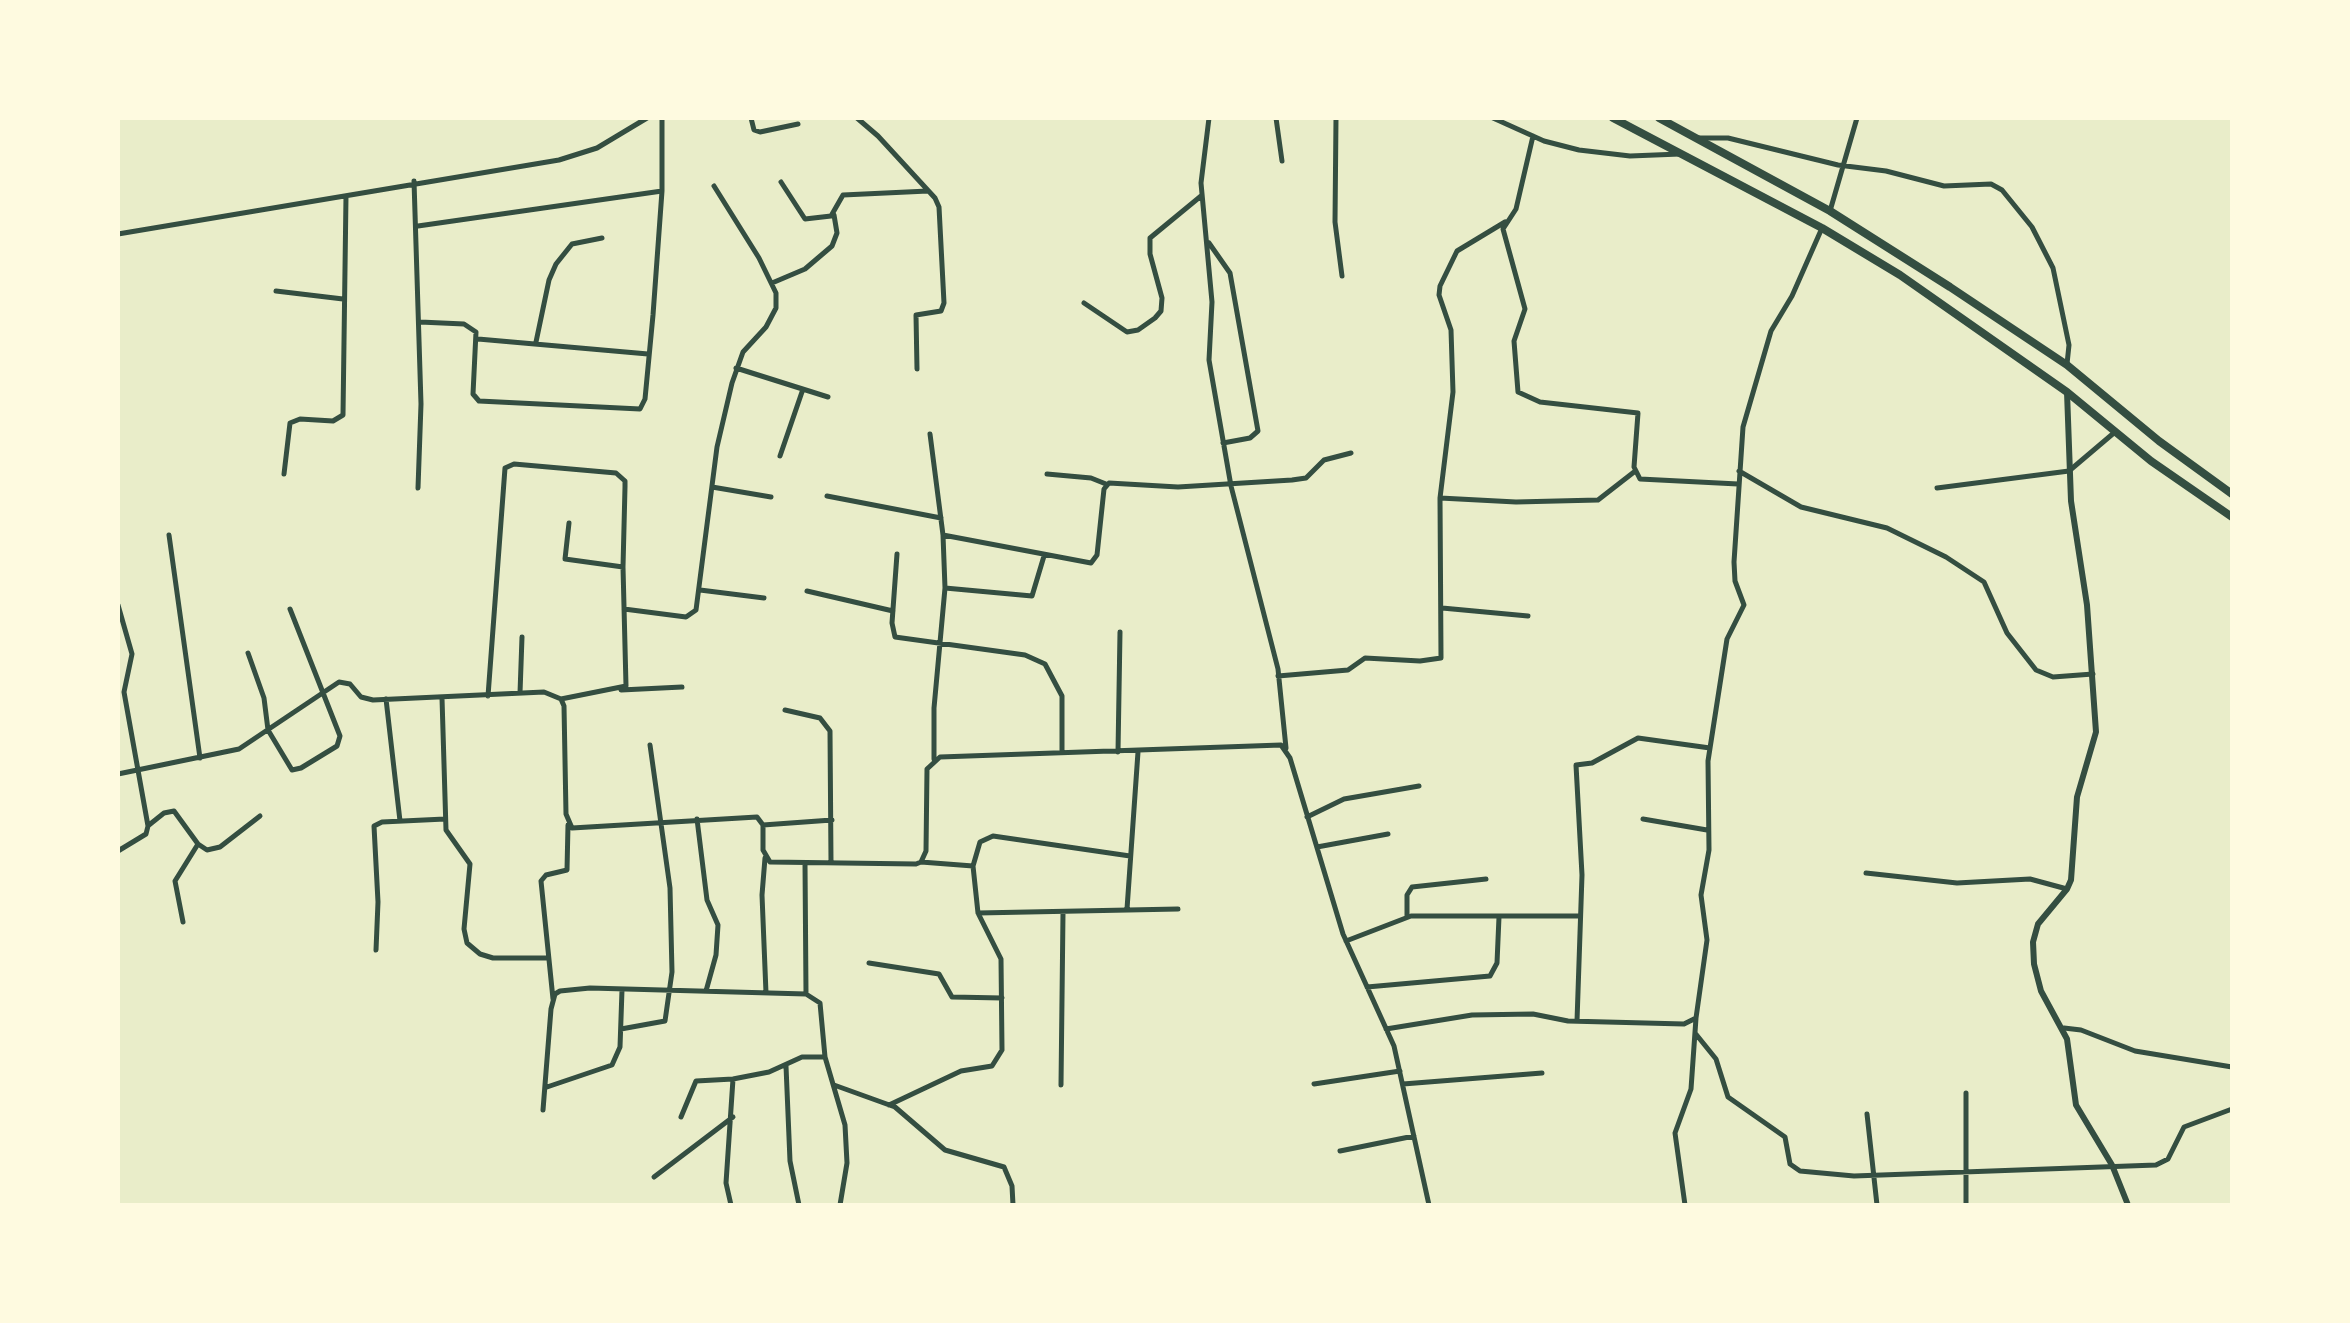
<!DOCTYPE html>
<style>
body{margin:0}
#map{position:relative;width:2350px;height:1323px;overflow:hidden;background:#e9edc9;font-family:Figtree,sans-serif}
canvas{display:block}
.frame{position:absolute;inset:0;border:120px solid #fefae0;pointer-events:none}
</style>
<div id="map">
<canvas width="2350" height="1323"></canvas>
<div class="frame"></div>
</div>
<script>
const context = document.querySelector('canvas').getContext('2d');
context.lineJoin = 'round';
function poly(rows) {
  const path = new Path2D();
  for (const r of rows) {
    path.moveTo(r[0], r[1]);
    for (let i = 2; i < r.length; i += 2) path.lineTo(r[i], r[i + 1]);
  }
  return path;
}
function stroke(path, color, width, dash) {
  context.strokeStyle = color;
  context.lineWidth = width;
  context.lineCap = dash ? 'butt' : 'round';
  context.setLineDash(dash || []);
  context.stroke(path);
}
const minor = poly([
 [751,118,754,130,760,132,798,124],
 [857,118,878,136,935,198,939,207,944,303,941,311,916,315,917,369],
 [1209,118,1201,183,1212,302,1209,360,1231,486,1278,669,1286,748],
 [1276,118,1282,161],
 [1336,118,1335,222,1342,276],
 [1493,118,1544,141,1579,150,1630,156,1680,154],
 [1533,136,1516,209,1503,229,1525,309,1514,341,1518,392,1540,402,1638,413,1634,467,1640,479,1738,484],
 [1698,138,1728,138,1838,165,1886,171,1944,186,1991,184,2002,190,2032,227,2053,268,2069,345,2067,364],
 [414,181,421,404,418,488],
 [781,182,805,219,831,216,843,195,928,191],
 [1830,211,1857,118],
 [418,226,662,191],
 [118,234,559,160,597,148,647,118],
 [1209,243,1230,273,1258,431,1250,438,1223,443],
 [772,283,805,269,832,246,837,233,834,215],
 [276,291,343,299],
 [1084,303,1127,332,1138,330,1155,318,1161,311,1162,298,1150,254,1150,238,1201,196],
 [420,322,464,324,476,332,473,394,479,401,640,409,645,399,653,315,662,191,662,118],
 [478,339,648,354],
 [536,342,549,280,556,264,572,244,602,238],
 [736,368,828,397],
 [930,434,943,535,945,588,934,708,934,759],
 [780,456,803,389],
 [1739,471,1801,507,1887,528,1946,557,1984,582,2007,633,2036,670,2053,677,2093,674],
 [284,474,290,423,300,419,333,421,343,415,346,196],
 [1047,474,1091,478,1106,484],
 [712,487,771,497],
 [1937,488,2069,471,2115,432],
 [827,496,941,518],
 [1440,498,1516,502,1598,500,1634,472],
 [569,523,565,559,623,567],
 [169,535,200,758],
 [943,535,1091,563,1097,555,1104,489,1109,483,1178,487,1292,480,1306,478,1324,460,1351,453],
 [897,554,892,623,895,637,1025,655,1045,664,1062,696,1062,750],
 [945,588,1032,596,1044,556],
 [700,590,764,598],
 [807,591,893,611],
 [118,605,132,654,124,692,148,826,146,834,118,851],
 [1442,608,1528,616],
 [624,609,686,617,696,610,717,447,732,383,743,352,766,327,776,308,776,293,759,258,714,186],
 [248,653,264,698,268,730,292,770,301,768,337,746,340,736,290,609],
 [1278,676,1348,670,1365,658,1420,661,1441,658,1440,498,1453,392,1451,330,1439,295,1440,286,1457,251,1505,222],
 [621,690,682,687],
 [520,693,522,637],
 [488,696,505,468,514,464,616,473,625,481,625,487,623,567,626,686,561,699],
 [442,698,446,830,470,864,464,929,467,943,480,954,493,958,548,958],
 [386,699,400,821],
 [785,710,820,718,830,731,831,862],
 [1118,752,1120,632],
 [118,774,239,749,339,682,350,684,361,697,373,700,544,692,561,699,564,706,566,814,572,828,757,817,763,825,763,850,770,862,916,864,921,862,926,851,927,769,940,757,1281,745,1290,758,1343,934,1394,1046,1429,1205],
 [1307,817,1344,799,1419,786],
 [697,819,707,900,718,925,716,955,706,991],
 [1643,819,1707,830],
 [149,825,164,813,174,811,198,844,207,850,220,847,260,816],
 [763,825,832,820],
 [1317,847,1388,834],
 [765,858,762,895,766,993],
 [805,863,806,994],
 [973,866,980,842,993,836,1130,856],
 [1866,873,1957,883,2030,879,2067,889],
 [1127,909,1138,752],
 [978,913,1178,909],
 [1407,916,1407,895,1412,887,1486,879],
 [183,922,175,881,198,844],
 [1346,941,1411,916,1580,916],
 [376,950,378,902,374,826,382,822,445,819],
 [869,963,939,974,952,997,1002,998],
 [1367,987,1490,976,1497,963,1499,917],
 [553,999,541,881,546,875,567,870,568,825],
 [1577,1021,1582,875,1576,765,1592,763,1638,738,1710,748],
 [2064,1028,2081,1030,2135,1051,2232,1067],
 [621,1029,665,1021,672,972,670,888,650,745],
 [1386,1029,1472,1015,1533,1014,1568,1021,1684,1024,1696,1018,1707,940,1701,895,1709,850,1708,761,1727,639,1744,605,1735,581,1734,562,1743,427,1771,331,1792,296,1822,228],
 [1695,1033,1716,1059,1728,1097,1785,1137,1790,1164,1800,1171,1854,1176,2156,1165,2168,1159,2184,1127,2232,1109],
 [786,1066,790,1161,799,1205],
 [1314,1084,1400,1071],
 [1403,1084,1542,1073],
 [834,1085,895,1107,945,1150,1004,1167,1012,1186,1013,1205],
 [1061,1085,1063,913],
 [547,1087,612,1065,620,1047,622,990],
 [1966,1093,1966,1205],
 [889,1105,961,1071,992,1066,1002,1050,1001,959,978,913,973,866,921,862],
 [543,1110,551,1009,555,994,560,991,590,988,806,994,820,1003,825,1057,845,1125,847,1163,840,1205],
 [1867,1114,1877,1205],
 [681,1117,696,1081,733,1079,769,1072,802,1057,825,1057],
 [1340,1151,1414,1136],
 [654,1177,733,1117],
 [731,1205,726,1183,733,1079],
 [1685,1205,1675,1133,1691,1089,1696,1018]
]);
const tertiary = poly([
 [2067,392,2071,501,2087,605,2096,732,2077,797,2071,880,2067,889,2038,924,2033,942,2034,964,2041,991,2067,1039,2076,1105,2112,1165,2128,1205]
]);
const trunk = poly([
 [1613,118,1822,228,1900,275,2067,392,2151,461,2232,517],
 [1659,118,1830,211,1950,287,2067,365,2159,441,2232,494]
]);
stroke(minor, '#344e41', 5);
stroke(tertiary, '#344e41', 6);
stroke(trunk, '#344e41', 8);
</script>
